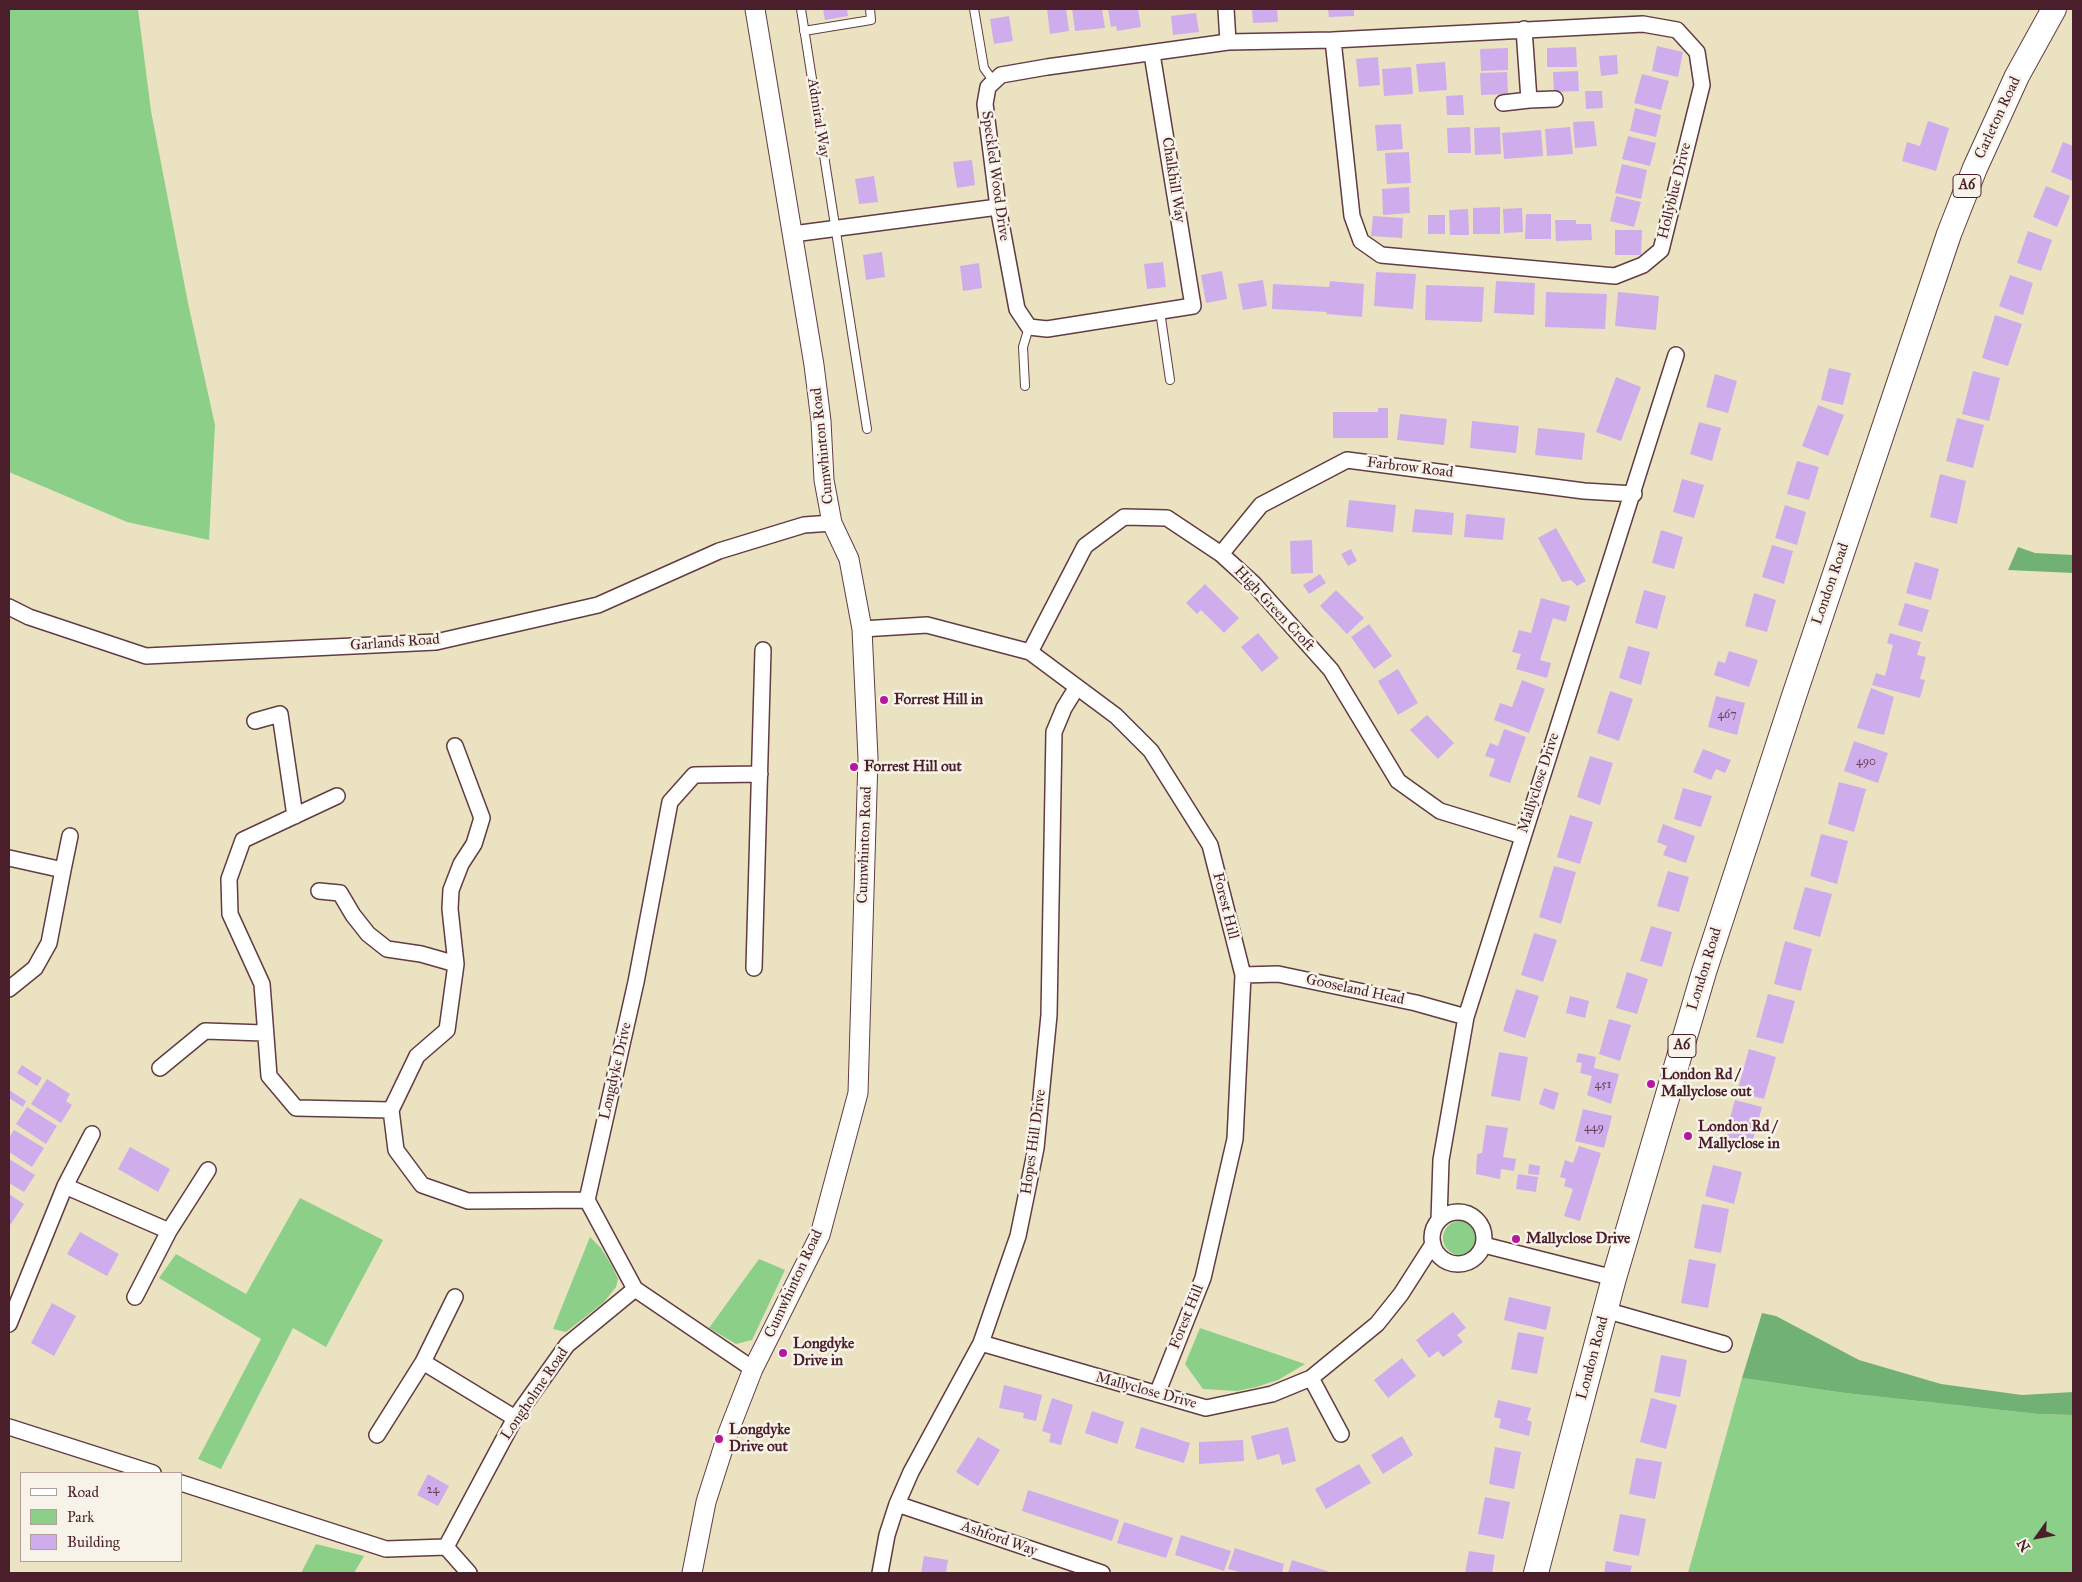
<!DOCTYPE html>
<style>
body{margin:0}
#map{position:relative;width:2082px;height:1582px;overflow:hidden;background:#ebe2c1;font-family:"IM FELL Great Primer",serif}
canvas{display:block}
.frame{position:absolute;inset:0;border:10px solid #4a1f2b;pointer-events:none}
.legend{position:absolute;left:20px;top:1472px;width:162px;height:90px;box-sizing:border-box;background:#f7f3e8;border:1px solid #b29e9c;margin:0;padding:6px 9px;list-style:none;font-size:15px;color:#4a1f2b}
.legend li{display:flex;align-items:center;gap:10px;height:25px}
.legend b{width:25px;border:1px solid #b29e9c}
.north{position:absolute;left:2012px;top:1512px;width:50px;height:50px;-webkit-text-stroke:4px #f7f3e8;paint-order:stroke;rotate:238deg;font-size:14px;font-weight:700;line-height:20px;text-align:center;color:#4a1f2b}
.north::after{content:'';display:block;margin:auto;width:18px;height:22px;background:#4a1f2b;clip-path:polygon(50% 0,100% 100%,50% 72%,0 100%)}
</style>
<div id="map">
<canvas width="2082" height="1582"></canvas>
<div class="frame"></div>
<ul class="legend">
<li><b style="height:6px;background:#fff"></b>Road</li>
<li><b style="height:14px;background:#8ccf88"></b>Park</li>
<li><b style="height:14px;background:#cfadec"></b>Building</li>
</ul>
<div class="north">N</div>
</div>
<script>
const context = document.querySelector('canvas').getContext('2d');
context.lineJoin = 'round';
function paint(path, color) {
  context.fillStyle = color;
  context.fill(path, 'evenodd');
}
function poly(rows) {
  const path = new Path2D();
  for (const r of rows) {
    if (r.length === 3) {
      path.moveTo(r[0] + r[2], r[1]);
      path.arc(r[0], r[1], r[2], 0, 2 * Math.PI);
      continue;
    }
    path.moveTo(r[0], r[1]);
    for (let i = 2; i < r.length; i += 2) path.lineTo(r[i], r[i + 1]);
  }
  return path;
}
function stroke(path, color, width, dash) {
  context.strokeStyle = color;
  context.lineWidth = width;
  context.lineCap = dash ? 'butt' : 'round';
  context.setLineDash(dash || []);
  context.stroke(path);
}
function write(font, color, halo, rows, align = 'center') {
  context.font = font + ' "IM FELL Great Primer",serif';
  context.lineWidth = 5;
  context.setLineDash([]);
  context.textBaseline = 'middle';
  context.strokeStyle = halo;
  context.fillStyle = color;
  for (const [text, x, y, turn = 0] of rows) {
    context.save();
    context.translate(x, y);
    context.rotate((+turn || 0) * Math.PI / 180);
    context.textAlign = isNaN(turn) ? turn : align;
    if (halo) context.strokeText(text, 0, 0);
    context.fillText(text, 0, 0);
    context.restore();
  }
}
const green = poly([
 [9,9,138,9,151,111,188,303,215,425,209,540,127,522,9,472],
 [300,1198,383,1240,326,1347,293,1328,221,1469,198,1459,261,1339,159,1278,176,1254,246,1294],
 [1460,1238,17],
 [590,1237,601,1248,612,1266,618,1279,616,1287,604,1302,566,1332,553,1329],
 [759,1259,785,1270,752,1340,736,1344,709,1328],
 [1200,1328,1305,1364,1278,1380,1256,1387,1237,1391,1203,1389,1185,1364],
 [1742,1378,1845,1393,2038,1414,2073,1415,2073,1573,1688,1573],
 [316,1544,364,1556,354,1573,301,1573]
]);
const forest = poly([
 [2018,547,2035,553,2073,555,2073,573,2008,570],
 [1762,1313,1776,1316,1859,1360,1941,1384,2022,1395,2073,1392,2073,1415,2038,1414,1845,1393,1742,1378]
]);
const building = poly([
 [823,9,847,9,848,16,825,20],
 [1047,9,1066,9,1069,31,1050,34],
 [1072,9,1102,9,1105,28,1075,31],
 [1108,9,1138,9,1141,27,1117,31,1116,26,1111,27],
 [1252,9,1277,9,1278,22,1253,23],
 [1328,9,1354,9,1354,16,1329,17],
 [1196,13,1199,32,1173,35,1171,16],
 [1009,16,1013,41,994,44,990,19],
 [1657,46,1683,52,1678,77,1652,71],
 [1576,47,1577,67,1547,67,1547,48],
 [1508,48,1508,70,1481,71,1480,49],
 [1617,55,1618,74,1601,76,1599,56],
 [1378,57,1380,85,1359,87,1356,59],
 [1445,62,1447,90,1419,92,1416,64],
 [1411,67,1413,94,1384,96,1382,69],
 [1578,71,1579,91,1554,92,1553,72],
 [1507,72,1508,94,1481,95,1480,73],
 [1642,74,1669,81,1661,110,1634,103],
 [1585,91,1602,91,1603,108,1586,109],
 [1463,95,1464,115,1447,115,1446,96],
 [1635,108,1661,115,1656,137,1630,131],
 [1594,121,1597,146,1575,148,1573,122],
 [1928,121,1949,128,1936,171,1902,161,1907,142,1920,146],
 [1401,124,1403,149,1377,151,1375,125],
 [1470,127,1471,153,1448,153,1447,128],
 [1500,127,1501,154,1475,155,1474,128],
 [1570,127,1573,154,1547,156,1545,129],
 [1541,130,1543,156,1504,159,1502,133],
 [1628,136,1656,143,1650,166,1622,159],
 [2063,142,2073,146,2073,181,2051,172],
 [1409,152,1411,183,1387,184,1385,153],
 [972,160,975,185,957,188,953,162],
 [1622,164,1647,170,1641,199,1615,193],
 [874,176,878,202,859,204,855,179],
 [2046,186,2070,196,2057,227,2033,217],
 [1409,187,1410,213,1383,215,1382,189],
 [1616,196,1641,202,1634,227,1610,221],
 [1500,207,1500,234,1473,234,1473,208],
 [1522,208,1523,232,1504,233,1503,209],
 [1468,209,1469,235,1450,235,1449,210],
 [1526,214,1551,214,1551,239,1525,239],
 [1428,215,1445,215,1445,234,1428,234],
 [1373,216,1403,218,1402,238,1371,236],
 [1555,220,1576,220,1576,224,1591,224,1592,240,1556,241],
 [1615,230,1642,230,1641,255,1615,255],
 [2028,231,2052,240,2041,271,2017,263],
 [882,252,885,277,866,280,863,255],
 [1163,262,1166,287,1147,289,1144,264],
 [979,263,982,288,963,291,960,266],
 [1222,271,1227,299,1206,303,1201,275],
 [1376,272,1416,274,1413,309,1374,306],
 [2010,275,2033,283,2023,315,1999,306],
 [1263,280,1267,306,1243,310,1238,284],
 [1330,281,1364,284,1362,317,1326,314,1327,312,1272,309,1273,284,1329,287],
 [1496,281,1535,283,1534,315,1494,313],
 [1426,285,1484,287,1482,322,1425,320],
 [1546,292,1607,294,1605,329,1545,327],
 [1618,292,1659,296,1656,330,1615,326],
 [1995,315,2022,324,2008,366,1982,358],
 [1829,368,1851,373,1843,405,1821,400],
 [1973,371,2000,378,1989,421,1962,414],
 [1715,374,1737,381,1728,413,1706,407],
 [1616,377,1641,387,1621,441,1596,432],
 [1818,405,1844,415,1828,456,1802,446],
 [1378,408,1388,408,1388,438,1333,438,1333,412,1378,412],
 [1400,414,1447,419,1444,445,1397,440],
 [1957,418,1984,425,1973,468,1946,461],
 [1472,421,1519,426,1516,453,1470,448],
 [1699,422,1721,428,1712,461,1690,454],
 [1538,428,1585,433,1582,460,1535,455],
 [1797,461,1819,467,1809,500,1787,494],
 [1940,474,1966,481,1957,524,1930,517],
 [1682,479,1704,485,1694,518,1673,512],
 [1349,500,1396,505,1393,532,1346,527],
 [1785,505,1806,512,1797,545,1775,538],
 [1415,509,1454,513,1452,535,1412,532],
 [1466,514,1505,518,1503,540,1464,537],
 [1556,528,1586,581,1577,586,1571,580,1562,582,1538,538],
 [1661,530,1683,537,1674,569,1652,563],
 [1312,540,1313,573,1291,574,1290,541],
 [1772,545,1793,551,1784,584,1762,577],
 [1351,549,1357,561,1348,566,1341,554],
 [1915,562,1939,569,1931,600,1906,593],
 [1320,574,1326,583,1309,594,1303,585],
 [1205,584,1239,618,1224,633,1201,610,1197,614,1186,603],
 [1336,590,1364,618,1347,634,1320,606],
 [1644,590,1666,596,1657,629,1635,623],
 [1754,593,1776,600,1767,632,1745,626],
 [1541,598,1570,606,1566,622,1553,618,1540,660,1551,663,1547,678,1516,669,1521,654,1512,652,1519,630,1531,633],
 [1905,603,1929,610,1922,632,1898,625],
 [1369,624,1392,656,1374,669,1351,637],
 [1258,633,1279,658,1262,672,1241,647],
 [1890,633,1921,642,1917,655,1926,657,1920,679,1925,680,1920,698,1872,685,1876,673,1885,676,1893,645,1887,643],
 [1628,646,1650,652,1641,685,1619,678],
 [1729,651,1758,660,1749,687,1714,675,1718,661,1725,663],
 [1398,669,1418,703,1398,715,1378,681],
 [1522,680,1545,689,1529,733,1494,720,1500,703,1512,707],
 [1871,688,1894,697,1884,735,1857,728],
 [1610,691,1633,699,1619,741,1597,733],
 [1716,696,1745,703,1737,735,1708,727],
 [1427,715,1454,743,1438,759,1410,730],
 [1504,729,1526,737,1510,783,1489,776,1495,759,1485,756,1490,743,1498,746],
 [1854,741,1888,753,1878,783,1844,771],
 [1703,749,1731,760,1725,773,1716,769,1711,780,1693,772],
 [1590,756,1613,763,1600,805,1577,797],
 [1839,782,1866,789,1854,832,1828,824],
 [1683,788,1712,796,1701,827,1674,819],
 [1570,815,1593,822,1580,864,1557,857],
 [1663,824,1695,836,1686,863,1663,855,1667,846,1657,842],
 [1821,834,1848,841,1837,884,1810,876],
 [1554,866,1576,872,1561,924,1539,917],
 [1668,871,1689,877,1679,912,1657,906],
 [1805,887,1832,894,1820,937,1793,929],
 [1651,926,1672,932,1662,967,1640,961],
 [1534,933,1557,940,1543,982,1521,975],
 [1785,941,1812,949,1801,991,1774,984],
 [1627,972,1648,979,1637,1014,1616,1008],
 [1516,989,1539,996,1525,1038,1503,1031],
 [1768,994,1795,1001,1783,1044,1756,1037],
 [1570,996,1589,1001,1585,1018,1566,1013],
 [1609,1019,1631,1025,1620,1061,1599,1054],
 [1749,1049,1776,1057,1764,1099,1737,1092],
 [1499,1052,1528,1057,1520,1101,1491,1096],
 [1578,1053,1596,1057,1594,1068,1619,1074,1611,1104,1587,1095,1592,1076,1580,1073,1582,1063,1576,1062],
 [22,1065,42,1078,37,1086,17,1073],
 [47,1079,70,1094,66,1101,72,1105,61,1123,31,1104],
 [1544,1088,1559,1093,1554,1110,1539,1104],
 [9,1090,26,1101,23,1107,9,1098],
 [1735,1100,1762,1107,1750,1150,1723,1142],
 [27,1107,57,1126,46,1144,16,1124],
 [1583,1109,1612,1116,1604,1148,1575,1141],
 [1486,1125,1508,1128,1503,1157,1516,1159,1514,1171,1501,1169,1500,1179,1476,1174,1477,1154,1482,1153],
 [14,1130,44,1148,32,1167,9,1152,9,1138],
 [1579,1146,1601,1153,1580,1221,1564,1216,1573,1189,1564,1186,1566,1179,1560,1177,1565,1160,1573,1163],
 [130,1147,170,1169,158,1192,118,1169],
 [9,1159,35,1175,24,1192,9,1183],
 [1529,1164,1540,1166,1539,1175,1528,1174],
 [1713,1165,1742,1172,1734,1204,1705,1196],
 [1518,1174,1538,1177,1536,1192,1516,1189],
 [9,1194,24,1204,9,1227],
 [1702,1204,1729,1209,1721,1253,1694,1248],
 [80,1232,119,1254,107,1276,67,1254],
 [1689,1259,1716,1264,1708,1308,1681,1303],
 [1509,1297,1551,1307,1546,1330,1504,1320],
 [52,1303,76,1316,54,1356,31,1343],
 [1453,1312,1466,1328,1457,1335,1463,1342,1443,1357,1438,1351,1429,1358,1416,1340],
 [1518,1332,1544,1337,1537,1374,1511,1369],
 [1661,1355,1687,1360,1680,1397,1654,1392],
 [1402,1358,1416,1376,1388,1398,1374,1380],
 [1004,1385,1042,1395,1036,1421,1023,1418,1024,1413,999,1408],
 [1052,1398,1073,1405,1061,1445,1049,1442,1051,1434,1042,1431],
 [1651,1398,1677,1405,1666,1449,1640,1442],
 [1498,1400,1531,1408,1527,1420,1532,1422,1529,1436,1499,1428,1501,1419,1494,1417],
 [1092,1411,1124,1422,1117,1444,1085,1433],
 [1141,1427,1190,1443,1184,1463,1135,1448],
 [1288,1427,1296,1461,1282,1465,1279,1454,1257,1460,1251,1436],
 [1402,1436,1413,1455,1383,1474,1371,1455],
 [978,1437,1000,1450,978,1486,956,1472],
 [1243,1440,1244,1461,1199,1464,1199,1442],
 [1495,1447,1521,1452,1514,1489,1489,1484],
 [1636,1458,1662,1462,1655,1499,1629,1494],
 [1359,1464,1371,1483,1326,1509,1315,1489],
 [428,1474,449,1486,438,1506,417,1495],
 [1028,1490,1119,1520,1112,1541,1022,1511],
 [1485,1497,1510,1502,1503,1539,1478,1534],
 [1620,1514,1646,1519,1639,1556,1613,1551],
 [1124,1522,1173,1538,1166,1558,1117,1543],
 [1181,1535,1231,1551,1224,1571,1175,1555],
 [1235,1548,1284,1564,1282,1573,1242,1573,1228,1569],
 [1469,1551,1495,1555,1492,1573,1465,1573],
 [924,1556,948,1560,946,1573,921,1573],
 [1292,1560,1333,1573,1288,1573],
 [1606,1561,1632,1566,1630,1573,1604,1573]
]);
const service = poly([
 [801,9,867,429],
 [974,9,984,68,994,82],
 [804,31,871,20,870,9],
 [1160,311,1170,380],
 [1025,386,1023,347,1029,327]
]);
const minor = poly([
 [1226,9,1228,42],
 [1152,54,1193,306,1047,329,1029,327,1017,309,998,207,985,104,988,87,1001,75,1047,67,1228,42,1333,40,1643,24,1677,30,1697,52,1702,85,1661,250,1643,265,1615,276,1381,255,1361,241,1352,216,1333,40],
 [1529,100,1555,99],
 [1503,103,1529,100,1524,29],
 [793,234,998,207],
 [1221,554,1261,505,1347,460,1584,491,1634,494],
 [9,607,29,617,146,656,436,642,598,605,719,551,804,525,832,523],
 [862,629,927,625,1030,652,1116,716,1151,751,1210,845,1243,975,1235,1139,1203,1278,1157,1394],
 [1030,652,1085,546,1124,517,1167,518,1221,554,1254,584,1331,670,1398,781,1440,811,1522,836],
 [255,721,280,714,295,816],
 [455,746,482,818,474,844,461,864,451,890,450,909,456,964,447,1030,417,1056,391,1110,396,1150,422,1185,468,1201,587,1200],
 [337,796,243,840,229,879,230,914,262,984,269,1076,296,1108,391,1110],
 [9,858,63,870,49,943,35,968,9,989],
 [63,870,70,836],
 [319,891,340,893,353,915,368,934,387,949,421,954,456,964],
 [754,968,763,650],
 [1243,975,1278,974,1416,1003,1466,1017],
 [160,1068,205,1031,264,1033],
 [65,1186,169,1231,135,1297],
 [1458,1238,26],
 [1439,1220,1441,1160,1466,1017,1676,355],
 [169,1231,208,1170],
 [1484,1245,1614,1278],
 [1605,1310,1724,1344],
 [9,1324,65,1186,92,1134],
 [981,1343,1206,1408,1272,1394,1311,1378,1377,1324,1401,1294,1433,1244],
 [423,1362,515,1418],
 [753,1369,635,1289,587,1200,636,982,670,802,694,775,760,774],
 [1311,1378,1341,1434],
 [9,1427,153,1473],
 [377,1435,423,1362,455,1297],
 [181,1483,386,1549,446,1547,515,1418,567,1345,635,1289],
 [897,1504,1102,1573],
 [446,1547,469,1573],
 [880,1573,887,1535,897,1504,911,1472,981,1343,1018,1236,1036,1148,1049,1015,1054,732,1064,708,1077,687]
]);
const tertiary = poly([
 [692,1573,706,1502,728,1433,753,1369,820,1235,858,1093,868,758,862,629,849,559,832,523,824,480,821,421,814,365,755,9]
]);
const primary = poly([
 [1536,1573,1614,1278,1704,972,1794,696,1949,234,1975,168,2017,76,2054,9]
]);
const markers = [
 [884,700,5,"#b5179e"],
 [854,767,5,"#b5179e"],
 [1651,1084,5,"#b5179e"],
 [1688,1136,5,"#b5179e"],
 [1516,1239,5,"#b5179e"],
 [783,1353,5,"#b5179e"],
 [719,1439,5,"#b5179e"]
];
const numberNames = [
 ["467",1727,715],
 ["490",1866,762],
 ["451",1603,1085],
 ["449",1594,1128],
 ["24",433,1490]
];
const shields = [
 [1967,186,28],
 [1682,1046,28]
];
const shieldNames = [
 ["A6",1967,186],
 ["A6",1682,1046]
];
const streetNames = [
 ["Admiral Way",818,118,81],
 ["Carleton Road",1998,118,-65],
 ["Speckled Wood Drive",995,176,82],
 ["Chalkhill Way",1173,180,81],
 ["Hollyblue Drive",1675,191,-76],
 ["Cumwhinton Road",823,446,-96],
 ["Farbrow Road",1410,468,7],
 ["London Road",1831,584,-71],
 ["High Green Croft",1274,609,47],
 ["Garlands Road",395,643,-4],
 ["Mallyclose Drive",1539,783,-72],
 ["Cumwhinton Road",865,845,-88],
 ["Forest Hill",1225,906,76],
 ["London Road",1705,969,-73],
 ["Gooseland Head",1355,990,12],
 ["Longdyke Drive",616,1071,-77],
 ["Hopes Hill Drive",1034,1142,-82],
 ["Cumwhinton Road",794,1284,-65],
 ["Forest Hill",1187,1317,-68],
 ["London Road",1593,1358,-75],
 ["Mallyclose Drive",1146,1391,15],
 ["Longholme Road",535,1394,-56],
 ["Ashford Way",999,1539,19]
];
const poiNames = [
 ["Forrest Hill in",894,700],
 ["Forrest Hill out",864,767],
 ["London Rd /",1661,1075],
 ["Mallyclose out",1661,1092],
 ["London Rd /",1698,1127],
 ["Mallyclose in",1698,1144],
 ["Mallyclose Drive",1526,1239],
 ["Longdyke",793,1344],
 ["Drive in",793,1361],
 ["Longdyke",729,1430],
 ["Drive out",729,1447]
];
paint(green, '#8ccf88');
paint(forest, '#71b274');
paint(building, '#cfadec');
stroke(service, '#623c42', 10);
stroke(minor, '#623c42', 18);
stroke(tertiary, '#623c42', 21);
stroke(primary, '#623c42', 26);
stroke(service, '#fff', 8);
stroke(minor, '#fff', 15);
stroke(tertiary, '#fff', 19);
stroke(primary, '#fff', 24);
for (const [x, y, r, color] of markers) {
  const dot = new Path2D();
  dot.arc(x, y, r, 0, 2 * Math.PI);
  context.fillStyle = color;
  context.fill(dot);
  stroke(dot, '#f7f3e8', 2);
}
write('12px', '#6b425b', null, numberNames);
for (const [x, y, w] of shields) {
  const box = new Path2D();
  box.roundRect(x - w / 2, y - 11.5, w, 23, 4);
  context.fillStyle = '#f7f3e8';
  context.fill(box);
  stroke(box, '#4a1f2b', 1);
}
write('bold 14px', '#4a1f2b', null, shieldNames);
write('15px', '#4a1f2b', '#f7f3e8', streetNames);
write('bold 15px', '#4a1f2b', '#f7f3e8', poiNames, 'left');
</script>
